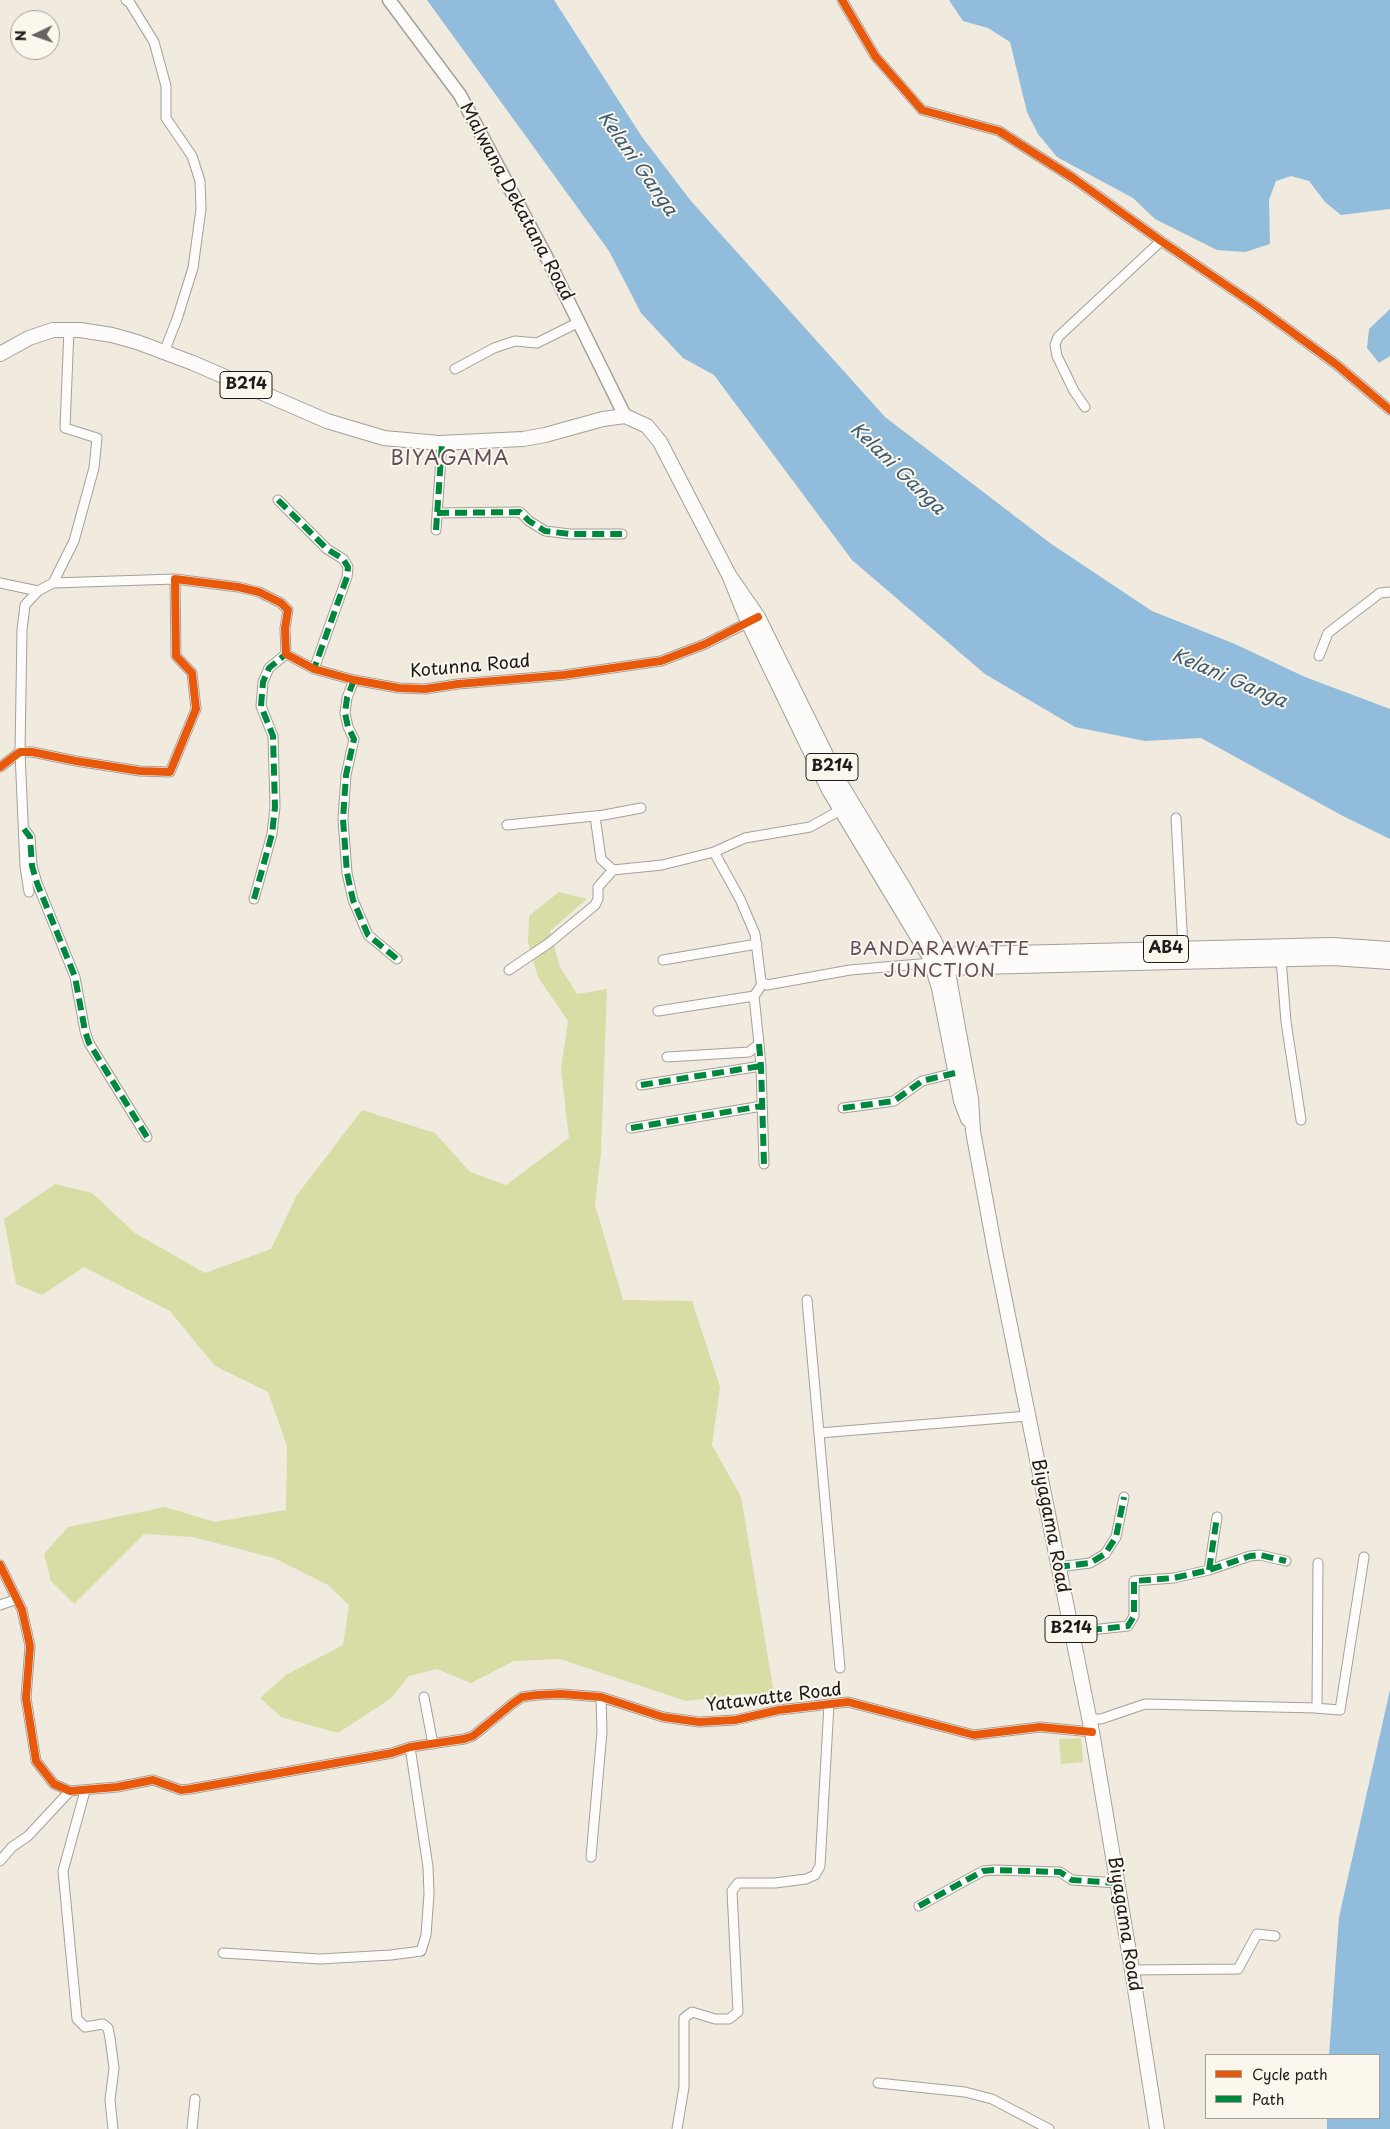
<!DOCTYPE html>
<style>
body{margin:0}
#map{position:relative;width:1390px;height:2129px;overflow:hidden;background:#f0eadf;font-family:"Playpen Sans",sans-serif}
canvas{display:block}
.legend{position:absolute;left:1205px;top:2054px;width:175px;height:65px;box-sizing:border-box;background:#fbf7ec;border:1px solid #a29f99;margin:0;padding:6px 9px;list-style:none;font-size:15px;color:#1c1c1c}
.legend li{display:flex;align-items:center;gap:10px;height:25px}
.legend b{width:25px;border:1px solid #a29f99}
.north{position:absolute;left:10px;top:10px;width:50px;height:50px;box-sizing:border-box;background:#fbf7ec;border:1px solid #a29f99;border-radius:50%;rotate:267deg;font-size:14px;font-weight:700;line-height:20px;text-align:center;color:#1c1c1c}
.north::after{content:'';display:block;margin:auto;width:18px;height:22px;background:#666460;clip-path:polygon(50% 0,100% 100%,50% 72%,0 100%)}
</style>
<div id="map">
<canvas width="1390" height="2129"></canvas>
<ul class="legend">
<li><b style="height:6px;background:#e8590c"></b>Cycle path</li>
<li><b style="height:6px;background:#00873e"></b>Path</li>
</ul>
<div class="north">N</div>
</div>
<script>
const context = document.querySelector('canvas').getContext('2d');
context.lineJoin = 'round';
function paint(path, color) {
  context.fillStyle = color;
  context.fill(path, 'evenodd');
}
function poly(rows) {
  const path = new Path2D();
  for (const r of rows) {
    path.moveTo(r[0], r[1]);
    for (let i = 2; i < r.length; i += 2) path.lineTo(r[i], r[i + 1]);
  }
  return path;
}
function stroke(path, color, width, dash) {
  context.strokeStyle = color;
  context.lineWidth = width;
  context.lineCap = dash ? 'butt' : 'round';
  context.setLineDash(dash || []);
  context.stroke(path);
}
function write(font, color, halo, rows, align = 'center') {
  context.font = font + ' "Playpen Sans",sans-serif';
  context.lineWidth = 4;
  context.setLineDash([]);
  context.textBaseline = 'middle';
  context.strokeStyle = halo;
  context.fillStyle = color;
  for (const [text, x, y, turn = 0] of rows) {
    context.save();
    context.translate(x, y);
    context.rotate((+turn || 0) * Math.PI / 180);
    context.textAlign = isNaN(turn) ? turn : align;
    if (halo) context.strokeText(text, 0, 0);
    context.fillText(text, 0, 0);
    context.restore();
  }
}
const green = poly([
 [559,892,587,899,550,931,560,967,577,994,607,989,601,1152,595,1205,623,1300,692,1301,720,1387,712,1445,741,1497,774,1694,742,1694,686,1701,560,1659,514,1661,471,1683,437,1669,409,1676,390,1699,338,1733,281,1717,260,1698,286,1675,343,1645,349,1605,328,1585,274,1558,193,1537,144,1534,74,1604,51,1581,44,1554,68,1527,165,1507,215,1522,286,1510,287,1446,268,1392,215,1366,170,1311,84,1267,42,1295,16,1284,4,1219,55,1184,92,1193,135,1233,205,1273,271,1249,297,1195,362,1110,435,1133,470,1172,506,1185,569,1138,561,1069,568,1021,538,977,528,942,529,916],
 [1081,1738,1083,1762,1061,1764,1059,1739]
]);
const water = poly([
 [427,0,554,0,642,137,691,201,885,417,1050,543,1152,611,1235,644,1305,677,1390,709,1390,839,1341,815,1201,738,1145,741,1075,727,985,674,852,560,714,375,683,358,641,313,609,251],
 [949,0,1390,0,1390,209,1341,215,1325,202,1309,181,1291,176,1276,181,1269,200,1270,244,1245,252,1217,250,1155,219,1133,198,1057,157,1038,134,1027,112,1010,42,988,28,963,21],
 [1390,309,1390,356,1379,363,1367,348,1369,329],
 [1390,1690,1390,2129,1327,2129,1327,2118,1379,2118,1379,2055,1329,2055,1339,1917]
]);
const street = poly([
 [126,0,130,3,154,42,166,86,166,118,192,156,200,181,201,209,193,268,177,319,164,352],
 [842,0,875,56,922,110,999,131,1073,178,1161,241,1255,305,1337,365,1390,410],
 [455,369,494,348,515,341,537,343,579,322],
 [1085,407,1074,391,1057,356,1055,345,1058,337,1161,241],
 [278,500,327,549,343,559,348,567,347,577,314,669],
 [437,513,520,512,529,521,545,531,570,534,622,534],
 [436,530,442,443],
 [0,583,38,591,25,605,22,630,20,752,25,867,29,892],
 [53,583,74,541,94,468,97,438,65,428,69,329],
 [38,591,53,583,175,579],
 [1319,656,1328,633,1380,593,1390,592],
 [354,680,347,698,345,713,348,727,354,739,346,775,343,819,347,873,353,900,368,935,397,959],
 [0,767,20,752,32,752,76,761,140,771,170,772,196,709,192,673,176,656,175,579,238,587,259,592,281,603,288,610,285,628,286,654,314,669,354,680,399,688,425,689,458,684,564,675,661,661,705,644,751,621],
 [595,816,601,859,613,870],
 [1176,818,1183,948],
 [507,825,604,815,641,808],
 [25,830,30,837,32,866,37,883,75,977,85,1031,89,1043,147,1137],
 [714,852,740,899,755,934,761,981,767,985,850,970,931,963],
 [254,899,272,834,275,807,273,736,261,706,263,682,269,668,286,654],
 [1281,959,1286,1022,1301,1120],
 [663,960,757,944],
 [509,970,549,943,595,905,598,899,598,887,613,870,662,865,714,852,745,838,810,827,844,808],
 [658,1011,754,996,763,983],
 [759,1044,761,1066,764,1164],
 [667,1057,749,1052,759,1044,754,996],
 [641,1085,761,1066],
 [843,1108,894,1101,922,1081,955,1073],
 [631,1128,762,1106],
 [807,1300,840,1668],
 [819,1433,1028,1416],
 [0,1565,22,1610,30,1646,26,1698,36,1761,54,1784,70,1791,117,1787,153,1780,181,1790,190,1789,392,1753,410,1747,464,1739,473,1736,512,1704,522,1697,537,1695,561,1694,601,1697,663,1717,699,1722,735,1720,779,1710,848,1702,974,1735,1040,1727,1092,1732],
 [1058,1567,1090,1563,1105,1554,1116,1537,1124,1497],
 [1209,1570,1217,1517],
 [0,1605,17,1599],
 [1072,1632,1128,1626,1134,1616,1134,1581,1174,1578,1209,1570,1250,1556,1260,1555,1286,1561],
 [424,1697,433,1744],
 [1314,1708,1340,1710,1364,1557],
 [1089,1719,1101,1719,1145,1704,1317,1708,1318,1563],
 [85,1791,63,1871,77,2019,85,2027,103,2024,108,2028,110,2038,114,2068,110,2100,113,2129],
 [591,1857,602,1732,601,1697],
 [0,1861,12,1847,28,1836,70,1791],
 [919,1906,983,1871,994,1870,1060,1872,1072,1880,1118,1883],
 [223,1953,320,1959,391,1955,421,1951,426,1935,429,1894,428,1867,410,1747],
 [1132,1970,1238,1969,1257,1934,1275,1936],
 [878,2083,965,2092,992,2099,1049,2129],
 [192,2129,195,2099],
 [677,2129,684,2087,684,2018,692,2012,715,2019,729,2019,738,2012,732,1891,738,1883,775,1883,806,1879,815,1875,820,1866,829,1704]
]);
const secondary = poly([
 [389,0,460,95,548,260,625,416]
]);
const primary = poly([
 [0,354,29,338,53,330,80,330,112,335,137,342,193,363,327,421,384,438,439,443,523,439,545,435,603,419,625,416,647,426,660,442,729,575,748,622,829,790,929,956,939,988,961,1101,968,1119],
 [729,575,758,617,840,783,905,890,935,942,947,967,971,1099,973,1131,995,1251,1092,1732,1132,1970,1157,2129],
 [934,955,1332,945,1390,949],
 [939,968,1333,958,1390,962]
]);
const quiet = poly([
 [278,500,327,549,343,559,348,567,347,577,314,669],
 [437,513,520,512,529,521,545,531,570,534,622,534],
 [436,530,442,443],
 [354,680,347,698,345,713,348,727,354,739,346,775,343,819,347,873,353,900,368,935,397,959],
 [24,829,30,837,32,866,37,883,75,977,85,1031,89,1043,147,1137],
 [254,899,272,834,275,807,273,736,261,706,263,682,269,668,286,654],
 [759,1044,761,1066,764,1164],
 [641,1085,761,1066],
 [843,1108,894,1101,922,1081,955,1073],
 [631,1128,762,1106],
 [1058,1567,1090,1563,1105,1554,1116,1537,1124,1497],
 [1209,1570,1217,1517],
 [1072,1632,1128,1626,1134,1616,1134,1581,1174,1578,1209,1570,1250,1556,1260,1555,1286,1561],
 [919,1906,983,1871,994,1870,1060,1872,1072,1880,1118,1883]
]);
const cycleway = poly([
 [842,0,875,56,922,110,999,131,1073,178,1161,241,1255,305,1337,365,1390,410],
 [0,767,20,752,32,752,76,761,140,771,170,772,196,709,192,673,176,656,175,579,238,587,259,592,281,603,288,610,285,628,286,654,314,669,354,680,399,688,425,689,458,684,564,675,661,661,705,644,758,617],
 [0,1565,22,1610,30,1646,26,1698,36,1761,54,1784,70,1791,117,1787,153,1780,181,1790,190,1789,392,1753,410,1747,464,1739,473,1736,512,1704,522,1697,537,1695,561,1694,601,1697,663,1717,699,1722,735,1720,779,1710,848,1702,974,1735,1040,1727,1092,1732]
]);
const shields = [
 [246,385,52],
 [832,767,52],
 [1166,949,45],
 [1071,1629,52]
];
const shieldNames = [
 ["B214",246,385],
 ["B214",832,767],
 ["AB4",1166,949],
 ["B214",1071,1629]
];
const streetNames = [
 ["Malwana Dekatana Road",516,202,62],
 ["Kotunna Road",470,667,-5],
 ["Biyagama Road",1050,1526,79],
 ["Yatawatte Road",774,1698,-7],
 ["Biyagama Road",1124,1924,81]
];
const waterNames = [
 ["Kelani Ganga",637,164,55],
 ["Kelani Ganga",897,469,44],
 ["Kelani Ganga",1229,679,23]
];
const neighbourhoodNames = [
 ["BANDARAWATTE",940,950],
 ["JUNCTION",940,972]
];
const quarterNames = [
 ["BIYAGAMA",450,459]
];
paint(green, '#d7dda5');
paint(water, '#91bcdc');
stroke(street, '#a4a09a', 11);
stroke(secondary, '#a4a09a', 15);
stroke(primary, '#a4a09a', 16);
stroke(street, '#fdfcfa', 9);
stroke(secondary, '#fdfcfa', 12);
stroke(primary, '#fdfcfa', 14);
stroke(quiet, '#00873e', 6, [12, 6]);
stroke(cycleway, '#e8590c', 8);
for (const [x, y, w] of shields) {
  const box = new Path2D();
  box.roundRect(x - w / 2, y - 13.5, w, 27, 4);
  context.fillStyle = '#fbf7ec';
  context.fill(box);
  stroke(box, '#1c1c1c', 1);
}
write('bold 16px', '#1c1c1c', null, shieldNames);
write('18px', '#1c1c1c', '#fbf7ec', streetNames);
write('italic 19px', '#3e5b72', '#fbf7ec', waterNames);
context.letterSpacing = '1px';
write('19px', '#634e5c', '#fbf7ec', neighbourhoodNames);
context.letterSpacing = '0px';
context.letterSpacing = '1px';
write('20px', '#634e5c', '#fbf7ec', quarterNames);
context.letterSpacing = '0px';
</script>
